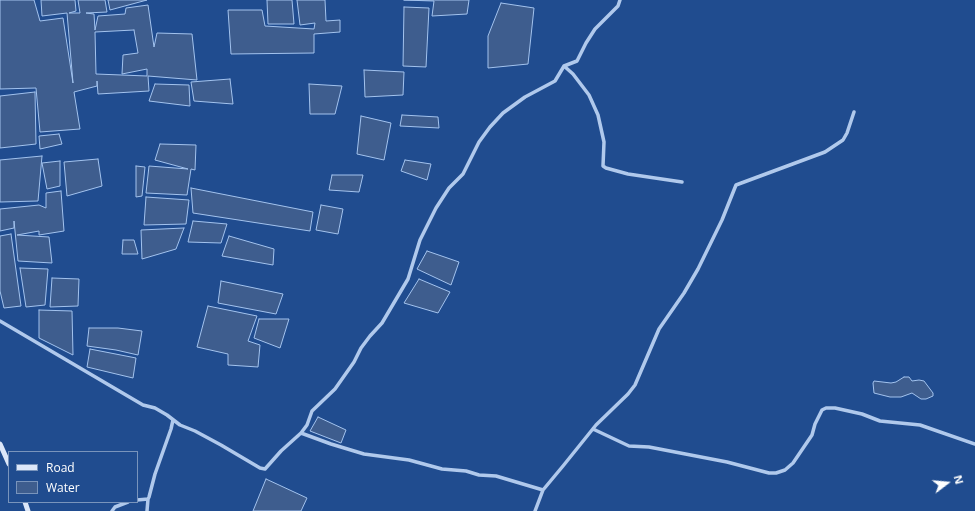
<!DOCTYPE html>
<style>
body{margin:0}
#map{position:relative;width:975px;height:511px;overflow:hidden;background:#204c8f;font-family:"Open Sans",sans-serif}
canvas{display:block}
.legend{position:absolute;left:8px;top:451px;width:130px;height:52px;box-sizing:border-box;background:#204c8f;border:1px solid #7994bc;margin:0;padding:5px 7px;list-style:none;font-size:12px;color:#fff}
.legend li{display:flex;align-items:center;gap:8px;height:20px}
.legend b{width:20px;border:1px solid #7994bc}
.north{position:absolute;left:927px;top:463px;width:40px;height:40px;-webkit-text-stroke:3px #204c8f;paint-order:stroke;rotate:74deg;font-size:11px;font-weight:700;line-height:16px;text-align:center;color:#fff}
.north::after{content:'';display:block;margin:auto;width:14px;height:18px;background:#fff;clip-path:polygon(50% 0,100% 100%,50% 72%,0 100%)}
</style>
<div id="map">
<canvas width="975" height="511"></canvas>
<ul class="legend">
<li><b style="height:5px;background:#dce7f9"></b>Road</li>
<li><b style="height:11px;background:#3e5d8e"></b>Water</li>
</ul>
<div class="north">N</div>
</div>
<script>
const context = document.querySelector('canvas').getContext('2d');
context.lineJoin = 'round';
function paint(path, color) {
  context.fillStyle = color;
  context.fill(path, 'evenodd');
}
function poly(rows) {
  const path = new Path2D();
  for (const r of rows) {
    path.moveTo(r[0], r[1]);
    for (let i = 2; i < r.length; i += 2) path.lineTo(r[i], r[i + 1]);
  }
  return path;
}
function stroke(path, color, width, dash) {
  context.strokeStyle = color;
  context.lineWidth = width;
  context.lineCap = dash ? 'butt' : 'round';
  context.setLineDash(dash || []);
  context.stroke(path);
}
const water = poly([
 [0,0,34,0,40,21,63,18,73,83,67,13,42,16,41,0,75,0,76,11,69,13,80,13,78,0,105,0,107,12,86,13,94,14,95,30,98,16,125,14,126,8,148,5,154,47,157,33,192,34,197,80,148,76,149,91,98,94,97,81,97,86,74,92,80,129,40,132,36,88,0,89,0,0],
 [134,30,138,53,123,55,122,74,147,69,147,76,96,74,95,32,134,30],
 [108,0,147,0,110,10,108,0],
 [267,0,292,0,294,24,268,24,267,0],
 [297,0,325,0,326,21,340,20,340,32,314,34,314,53,231,54,228,10,262,10,265,26,314,29,315,23,300,25,297,0],
 [404,0,469,0,467,14,432,16,434,1,404,0],
 [501,3,534,8,528,64,488,68,488,36,501,3],
 [404,7,429,8,426,67,403,66,404,7],
 [364,70,404,72,403,95,365,97,364,70],
 [230,79,233,104,194,101,191,82,230,79],
 [155,84,189,85,190,106,149,101,155,84],
 [309,84,342,86,335,114,310,114,309,84],
 [35,92,36,144,0,148,0,96,35,92],
 [402,115,438,117,439,128,400,126,402,115],
 [361,116,391,123,384,160,357,154,361,116],
 [59,134,62,144,40,149,39,136,59,134],
 [160,144,196,145,195,170,191,169,187,195,146,193,149,166,188,169,155,160,160,144],
 [42,156,38,201,0,202,0,160,42,156],
 [98,159,102,186,67,196,64,162,98,159],
 [405,160,431,164,427,180,401,171,405,160],
 [60,161,60,186,47,189,42,163,60,161],
 [136,166,145,167,142,196,136,197,136,166],
 [332,175,363,175,359,192,329,190,332,175],
 [191,188,313,212,310,231,193,213,191,188],
 [61,191,64,231,39,235,39,231,17,235,49,237,52,263,18,261,14,221,14,228,0,231,0,209,39,205,46,208,46,193,61,191],
 [146,197,189,200,186,224,144,225,146,197],
 [321,205,343,209,338,234,316,230,321,205],
 [193,221,227,224,221,243,188,242,193,221],
 [184,228,176,249,142,259,141,230,184,228],
 [11,234,21,306,4,308,0,291,0,236,11,234],
 [229,236,274,249,273,265,222,256,229,236],
 [123,240,134,240,138,254,122,254,123,240],
 [427,251,459,262,451,285,417,269,427,251],
 [20,268,48,269,45,305,26,307,20,268],
 [52,278,79,279,78,306,50,307,52,278],
 [419,279,450,292,438,313,404,303,419,279],
 [221,281,283,294,276,314,218,303,221,281],
 [208,306,257,316,248,341,260,345,258,367,228,365,228,354,197,347,208,306],
 [39,310,72,311,73,355,39,338,39,310],
 [259,319,289,319,280,348,254,338,259,319],
 [89,328,118,328,142,331,138,355,116,350,87,346,89,328],
 [90,349,136,358,133,378,87,367,90,349],
 [904,377,909,377,912,381,919,380,924,381,933,393,933,396,926,399,921,399,912,393,901,397,890,397,874,393,873,383,874,381,891,383,896,382,904,377],
 [318,417,346,430,341,443,310,431,318,417],
 [266,479,307,498,301,511,253,511,266,479]
]);
const street = poly([
 [564,66,573,74,589,95,598,115,604,142,603,166,606,168,628,174,682,182],
 [0,321,143,405,155,408,167,415,180,425,195,431,221,445,260,468,265,469,281,451,301,433,307,425,312,411,335,389,354,362,361,348,370,336,382,323,408,279,420,240,436,208,449,188,463,174,479,142,490,127,503,113,525,97,555,81,564,66,577,61,586,43,595,29,618,6,620,0],
 [593,429,629,446,649,447,727,462,769,473,776,473,785,470,793,463,812,435,815,424,822,410,826,408,835,408,862,414,880,421,920,425,975,444],
 [301,433,331,444,364,454,409,460,442,469,466,471,479,475,496,476,543,490],
 [137,500,148,499,149,497,155,474,171,429,173,420],
 [112,511,115,507,128,502],
 [147,511,148,499],
 [535,511,543,490,563,466,596,425,628,394,635,385,659,329,684,293,698,269,722,220,736,185,825,152,843,140,847,133,854,112]
]);
const secondary = poly([
 [0,444,9,464],
 [25,502,28,511]
]);
paint(water, '#3e5d8e');
stroke(water, '#a3c3ee', 1);
stroke(street, '#b0c9ec', 3.5);
stroke(secondary, '#dce7f9', 5);
</script>
